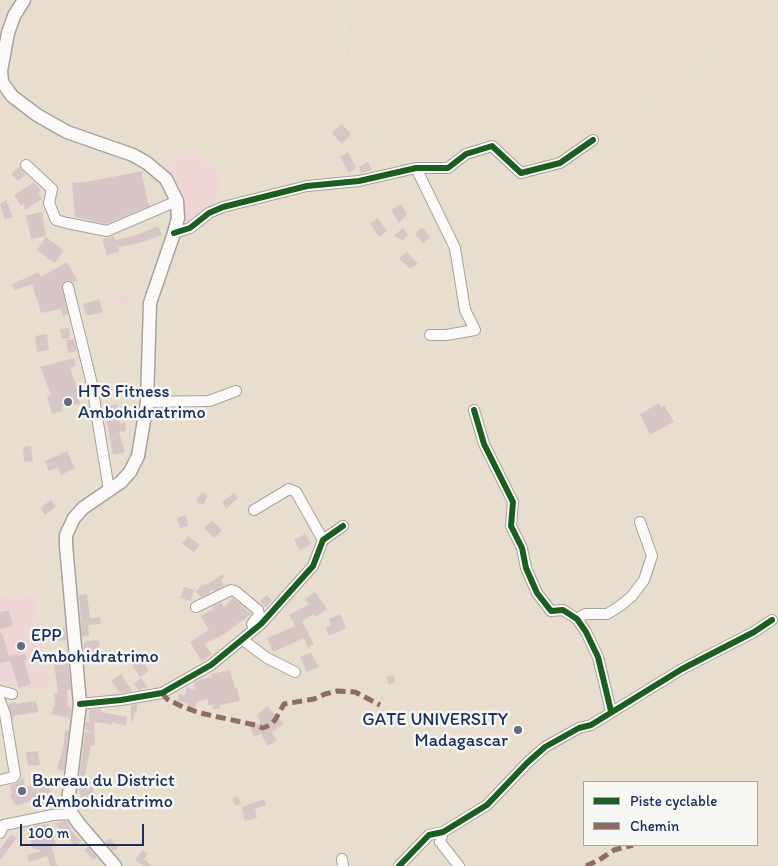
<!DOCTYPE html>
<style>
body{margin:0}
#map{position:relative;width:778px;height:866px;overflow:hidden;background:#e8dece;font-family:Itim,sans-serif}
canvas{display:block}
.legend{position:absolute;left:583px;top:781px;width:175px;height:65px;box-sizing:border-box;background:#f6f6f2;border:1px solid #9ea6b7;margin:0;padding:6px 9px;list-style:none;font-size:15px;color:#1b2f5e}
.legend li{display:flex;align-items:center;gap:10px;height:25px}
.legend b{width:25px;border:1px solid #9ea6b7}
.scale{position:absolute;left:20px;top:824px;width:124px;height:22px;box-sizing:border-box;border:2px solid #1b2f5e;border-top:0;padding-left:6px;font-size:15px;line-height:18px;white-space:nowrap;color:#1b2f5e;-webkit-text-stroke:4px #f6f6f2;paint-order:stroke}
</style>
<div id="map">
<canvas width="778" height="866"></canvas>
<ul class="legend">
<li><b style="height:6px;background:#1b5e20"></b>Piste cyclable</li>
<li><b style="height:6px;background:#8d6e63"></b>Chemin</li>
</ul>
<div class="scale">100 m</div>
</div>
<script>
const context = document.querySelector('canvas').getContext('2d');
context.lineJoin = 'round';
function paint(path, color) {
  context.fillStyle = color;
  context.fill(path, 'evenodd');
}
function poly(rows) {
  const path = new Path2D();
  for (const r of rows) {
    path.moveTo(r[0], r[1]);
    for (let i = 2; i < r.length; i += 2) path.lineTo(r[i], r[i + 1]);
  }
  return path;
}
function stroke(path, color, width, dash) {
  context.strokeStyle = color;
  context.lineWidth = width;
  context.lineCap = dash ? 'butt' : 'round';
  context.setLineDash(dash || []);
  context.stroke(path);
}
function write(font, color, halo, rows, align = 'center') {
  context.font = font + ' Itim,sans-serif';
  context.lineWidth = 5;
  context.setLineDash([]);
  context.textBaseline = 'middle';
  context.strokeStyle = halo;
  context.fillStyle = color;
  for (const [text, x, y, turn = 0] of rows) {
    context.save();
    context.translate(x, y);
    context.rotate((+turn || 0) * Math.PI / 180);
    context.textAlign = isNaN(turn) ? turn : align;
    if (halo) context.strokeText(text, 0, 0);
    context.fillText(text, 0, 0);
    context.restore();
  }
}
const built = poly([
 [194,150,216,171,222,188,211,206,183,227,183,207,159,169],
 [128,295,129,303,110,306,108,298],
 [13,593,34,596,49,683,44,692,14,686,0,678,0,597]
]);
const building = poly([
 [342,124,351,134,342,144,332,133],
 [348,152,356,168,349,173,340,157],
 [368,162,372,170,361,173,359,167],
 [19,167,26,174,18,181,11,174],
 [143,171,142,176,149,206,106,224,75,217,72,183,86,182],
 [34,182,41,191,38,193,42,199,25,210,24,204,21,206,14,195],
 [6,200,13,217,5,220,0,204],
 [401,204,407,214,399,223,391,210],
 [42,212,46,236,31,239,26,215],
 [378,218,387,231,379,237,370,224],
 [158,226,162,235,140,243,118,247,119,252,107,255,102,239,114,236,115,240,137,235],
 [422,227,430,237,423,243,415,234],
 [403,228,408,235,402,241,394,235],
 [46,237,64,250,55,263,37,250],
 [407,252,418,264,410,269,399,258],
 [67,262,78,281,73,282,67,280,62,285,68,314,63,316,61,309,41,313,32,284,15,290,11,285,38,272,41,277],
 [99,299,103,312,91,315,86,315,83,304],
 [69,328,70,338,62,339,60,329],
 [47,334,49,350,37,352,35,336],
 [74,339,77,351,68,353,66,340],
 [74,358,76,366,70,368,76,384,80,404,61,407,63,411,52,414,47,396,51,395,40,367],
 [659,403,661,408,664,405,674,422,650,435,640,414],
 [117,404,120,423,125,423,126,431,119,432,125,452,113,455,104,407],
 [31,446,33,461,24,462,23,447],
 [67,451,75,468,61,475,58,467,49,471,45,461],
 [202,492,208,496,203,505,196,501],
 [234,493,238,498,226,509,222,502],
 [51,500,56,507,45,515,40,508],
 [186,515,188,526,180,528,177,518],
 [212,520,222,530,214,538,204,528],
 [305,534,311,544,300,550,294,540],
 [188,536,200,545,194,552,182,544],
 [223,574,225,576,221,580,224,586,214,591,213,589,209,593,201,597,196,592,202,584,204,586],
 [184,587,194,590,191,601,180,598],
 [315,592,327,609,315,617,314,614,302,621,314,644,308,647,304,638,273,652,267,638,295,626,289,615,309,604,305,599],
 [87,594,90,618,100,617,101,624,88,625,89,636,82,636,79,595],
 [267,595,272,601,266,607,260,601],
 [233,598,251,614,223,635,204,644,212,654,202,662,190,642,209,630,201,616,214,608,212,607,221,602,224,607],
 [9,610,13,626,0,629,0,612],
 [340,614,346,628,329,636,326,628,331,625,329,619],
 [65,628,66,640,58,641,57,629],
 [0,633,2,633,9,656,18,654,18,656,25,654,27,660,24,661,31,684,19,688,10,661,0,663],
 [99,640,100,652,84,653,83,645,86,641],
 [311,652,319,667,307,672,300,657],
 [67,653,71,690,67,690,68,707,71,707,70,719,67,717,52,715,53,705,55,706,54,693,58,693,53,655],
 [139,656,149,671,140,677,130,662],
 [230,670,235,689,237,688,240,701,220,705,220,709,213,709,213,705,208,705,208,699,197,701,195,709,187,707,188,703,178,701,179,694,185,695,187,688,195,690,194,683,201,679,213,677,211,674],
 [121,674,132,691,120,693,111,681],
 [394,675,395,683,388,684,387,676],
 [141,678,148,687,138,690,134,684],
 [36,701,38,712,13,716,14,724,8,704,16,702,16,704],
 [137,704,137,709,131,724,131,705],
 [267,706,284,724,272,732,277,741,268,746,261,734,254,737,250,728,261,722,256,716],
 [101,709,101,712,127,717,126,726,113,722,112,725,89,721,89,710],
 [86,722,94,722,95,745,91,745,83,784,91,782,95,797,90,798,94,805,85,811,78,787,85,732,92,733,85,729],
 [65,730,69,731,64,771,57,769,63,748],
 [38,751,40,765,28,766,26,752],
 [23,778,26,787,45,783,46,788,50,788,54,803,39,806,35,800,19,805,14,804,10,795,12,793,10,785,18,783],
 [238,796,241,804,235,806,232,798],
 [264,799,266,805,255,809,257,818,245,821,242,807],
 [67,821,72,831,81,841,75,846,54,823],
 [48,824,56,843,51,845,57,866,50,866,47,856,29,862,27,855,41,851,33,848,26,827],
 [11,834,17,838,0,860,0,849],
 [110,838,118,848,113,851,105,842],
 [88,847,97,857,94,860,84,850],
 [143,850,148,854,144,859,152,866,144,866,135,860]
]);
const path = poly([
 [334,0,338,8,350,20,351,29,348,51,340,82,330,92,329,100,349,110,365,124,384,148,392,165],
 [601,134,610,126,633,118,656,103,701,63,718,51,730,50,749,38,764,20,778,13],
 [473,402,471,388,477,387,481,377,477,358,479,342,477,338],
 [22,694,42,697,51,701,70,703]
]);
const minor = poly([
 [26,165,52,189,49,203,56,220,67,223,107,231,177,201],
 [416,168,455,248,465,310,475,330,446,335,430,335],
 [174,233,190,228,209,213,223,207,307,186,359,181,416,168,448,168,466,154,492,146,521,173,560,163,593,140],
 [68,287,91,380,109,490],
 [147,402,209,401,236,391],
 [474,410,484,444,513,502,511,526,522,548,526,568,537,593,551,611,563,610,577,619,586,632,598,657,611,711],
 [254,510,289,489,296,492,323,540],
 [196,607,231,590,235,591,258,610,259,615,252,624,254,630],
 [577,619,585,614,607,614,620,606,632,596,644,580,652,556,640,522],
 [243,640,267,658,295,672],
 [0,691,12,694],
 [0,701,5,714,15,775,14,777,0,780],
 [80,704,121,700,162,693,211,665,261,624,313,566,323,540,343,526],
 [443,832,440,842,459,866],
 [0,833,4,825,53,815,72,814],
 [342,859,343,866],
 [399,866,429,835,443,832,487,805,527,763,545,747,579,728,591,725,682,669,754,632,772,620]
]);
const major = poly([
 [24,0,14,16,8,33,1,71,2,82,12,96,37,115,67,132,133,155,147,163,166,179,177,201,178,218,174,233,150,303,147,402,138,456,130,472,121,482,83,508,74,518,66,535,66,545,80,704,68,802,72,814,79,824,115,866]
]);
const quiet = poly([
 [162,693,167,699,183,707,200,713,255,725,263,728,270,725,275,720,284,704,314,699,325,694,337,691,355,692,380,705],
 [586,866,599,860,614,850,633,845]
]);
const cycleway = poly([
 [174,233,190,228,209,213,223,207,307,186,359,181,416,168,448,168,466,154,492,146,521,173,560,163,593,140],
 [474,410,484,444,513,502,511,526,522,548,526,568,537,593,551,611,563,610,577,619,586,632,598,657,611,711],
 [80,704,121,700,162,693,211,665,261,624,313,566,323,540,343,526],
 [399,866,429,835,443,832,487,805,527,763,545,747,579,728,591,725,682,669,754,632,772,620]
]);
const markers = [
 [68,402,5,"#636c85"],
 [21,646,5,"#636c85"],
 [518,730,5,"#636c85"],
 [22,791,5,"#636c85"]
];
const poiNames = [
 ["HTS Fitness",78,392],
 ["Ambohidratrimo",78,413],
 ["EPP",31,636],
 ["Ambohidratrimo",31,657],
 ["GATE UNIVERSITY",508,720,"right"],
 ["Madagascar",508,741,"right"],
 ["Bureau du District",32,781],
 ["d'Ambohidratrimo",32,802]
];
paint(built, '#efd6d6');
paint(building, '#d8c6c7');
stroke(minor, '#a6a39f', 12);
stroke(major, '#a6a39f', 15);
stroke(path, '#cbcaca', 1, [1, 4]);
stroke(minor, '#fcfaf8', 10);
stroke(major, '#fcfaf8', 12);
stroke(quiet, '#8d6e63', 5, [10, 5]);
stroke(cycleway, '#1b5e20', 6);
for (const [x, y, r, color] of markers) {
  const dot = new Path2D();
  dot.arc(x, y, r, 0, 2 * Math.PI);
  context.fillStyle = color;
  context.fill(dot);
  stroke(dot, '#f6f6f2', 2);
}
write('18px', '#1b2f5e', '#f6f6f2', poiNames, 'left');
</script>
